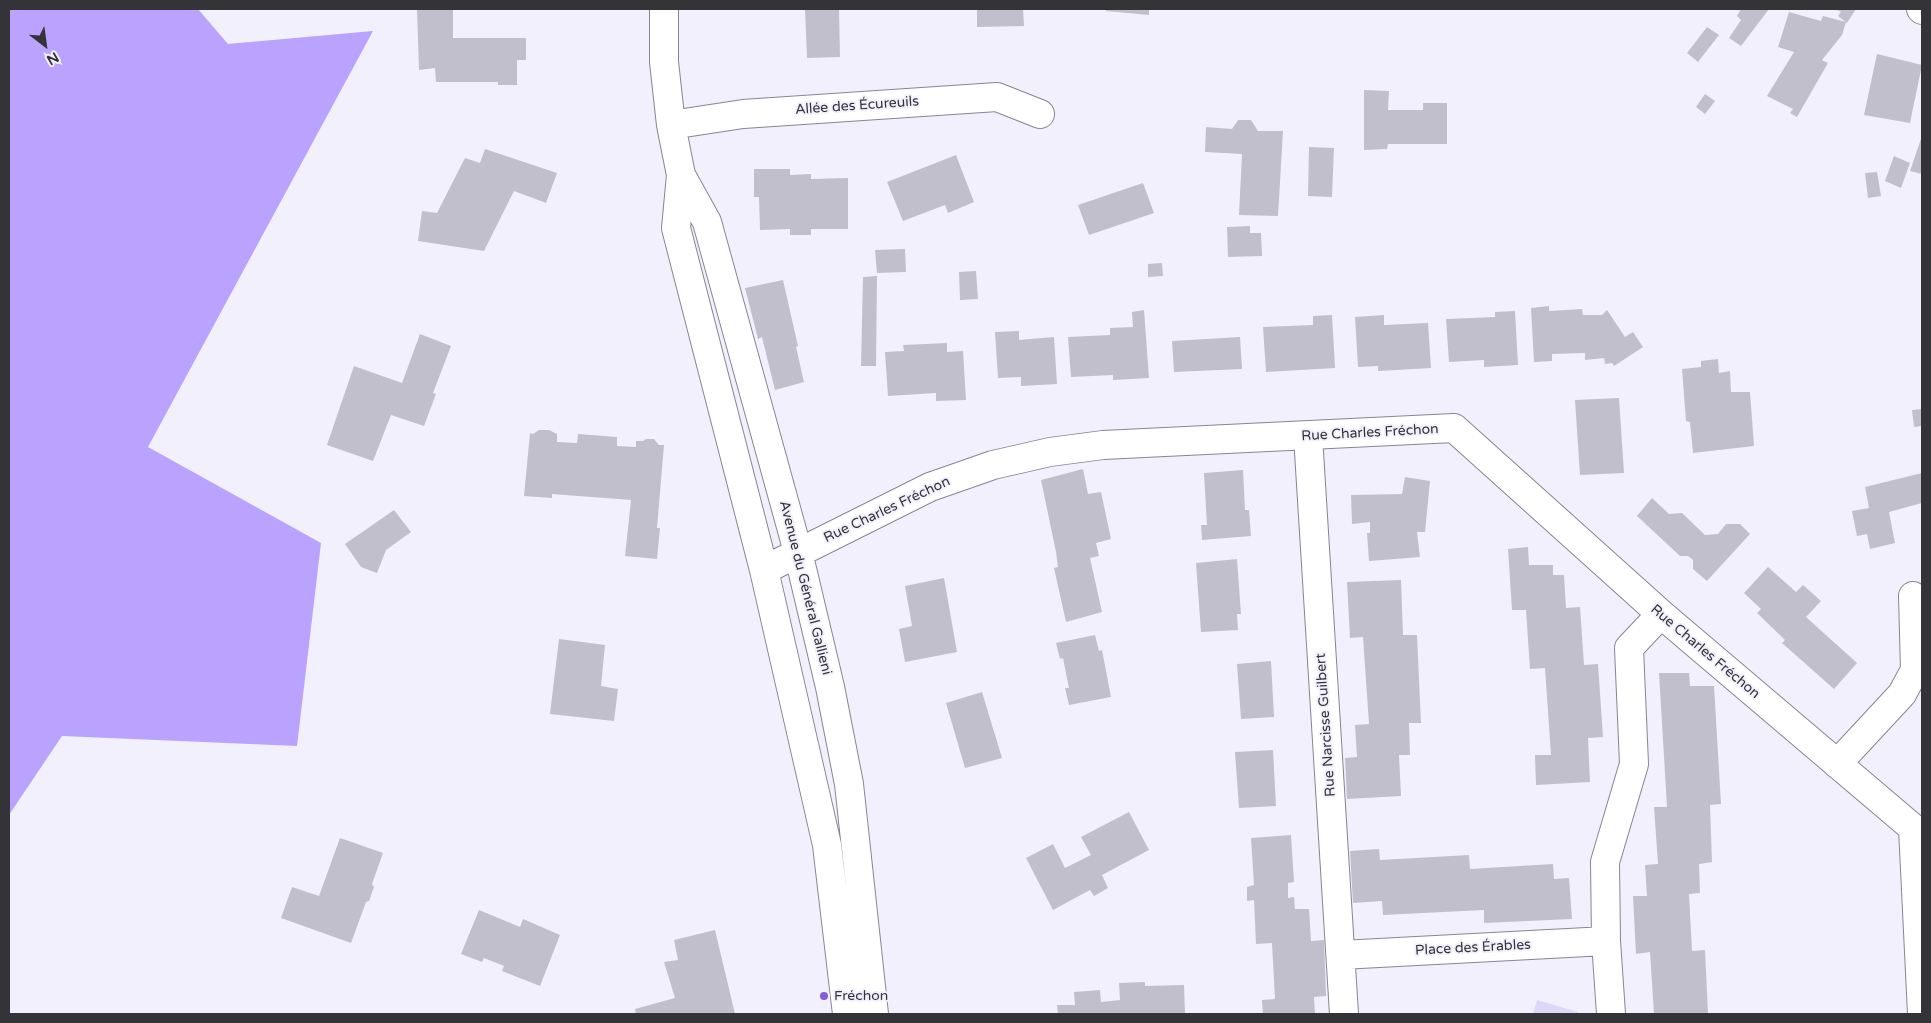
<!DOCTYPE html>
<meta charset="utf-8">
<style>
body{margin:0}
#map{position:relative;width:1931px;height:1023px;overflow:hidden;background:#f3f0fe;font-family:"Varela Round",sans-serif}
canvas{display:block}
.frame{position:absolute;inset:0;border:10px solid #343338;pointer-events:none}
.north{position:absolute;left:20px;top:20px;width:50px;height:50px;-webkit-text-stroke:4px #f3f0fe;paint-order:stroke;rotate:150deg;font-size:14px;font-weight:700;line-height:20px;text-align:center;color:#343338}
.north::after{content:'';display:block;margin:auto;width:18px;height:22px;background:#343338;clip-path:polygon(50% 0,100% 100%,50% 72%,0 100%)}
</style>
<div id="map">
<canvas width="1931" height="1023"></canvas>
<div class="frame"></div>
<div class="north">N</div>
</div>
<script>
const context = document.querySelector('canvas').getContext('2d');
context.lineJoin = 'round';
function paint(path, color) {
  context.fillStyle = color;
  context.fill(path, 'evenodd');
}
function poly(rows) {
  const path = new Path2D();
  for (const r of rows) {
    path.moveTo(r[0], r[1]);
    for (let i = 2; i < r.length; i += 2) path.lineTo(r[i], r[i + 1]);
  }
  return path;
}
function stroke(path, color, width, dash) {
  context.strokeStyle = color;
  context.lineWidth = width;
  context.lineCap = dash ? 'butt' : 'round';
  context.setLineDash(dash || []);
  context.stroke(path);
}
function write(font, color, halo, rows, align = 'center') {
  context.font = font + ' "Varela Round",sans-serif';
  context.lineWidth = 4;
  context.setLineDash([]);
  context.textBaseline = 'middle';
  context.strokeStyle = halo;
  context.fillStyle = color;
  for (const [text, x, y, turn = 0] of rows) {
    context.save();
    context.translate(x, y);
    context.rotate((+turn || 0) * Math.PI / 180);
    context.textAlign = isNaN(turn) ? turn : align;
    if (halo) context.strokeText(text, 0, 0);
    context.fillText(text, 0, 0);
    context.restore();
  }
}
const green = poly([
 [1537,1000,1578,1012,1578,1014,1533,1014]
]);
const forest = poly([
 [9,9,198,9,228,44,373,31,148,447,321,543,297,746,62,736,9,815]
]);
const building = poly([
 [417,9,453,9,453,38,526,38,526,60,517,60,517,85,498,85,498,82,436,82,435,68,419,70],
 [805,9,839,9,840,57,807,58],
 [977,9,1023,9,1024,26,977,27],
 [1106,9,1149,9,1149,15,1106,11],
 [1741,9,1769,9,1741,46,1729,38,1741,20,1737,16],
 [1836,9,1856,9,1847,23,1838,16,1841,12],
 [1789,12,1821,21,1823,16,1846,22,1842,35,1822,60,1828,63,1797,117,1790,113,1793,109,1767,96,1794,52,1778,47],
 [1707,27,1719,35,1698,62,1687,53],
 [1877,54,1922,65,1910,123,1864,115],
 [1364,90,1389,91,1388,110,1423,110,1423,103,1447,103,1447,144,1388,144,1387,149,1364,150],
 [1705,94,1715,101,1705,114,1696,107],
 [1238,120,1251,120,1258,131,1283,131,1278,216,1239,215,1242,154,1205,152,1206,127,1232,129],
 [1922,136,1922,174,1910,171],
 [1309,147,1334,148,1332,197,1308,196],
 [485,149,557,173,546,203,514,191,484,251,418,241,422,211,437,213,465,158,480,163],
 [956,155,974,202,948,213,945,205,903,221,887,182],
 [1894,156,1910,163,1901,188,1885,181],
 [754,169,790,169,790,175,811,174,811,179,848,178,848,229,811,229,811,235,790,235,790,229,760,230,759,197,754,197],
 [1877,172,1881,196,1868,198,1865,173],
 [1143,183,1154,213,1089,235,1078,205],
 [1250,226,1250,233,1261,233,1262,256,1228,257,1227,227],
 [905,249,906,272,877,273,875,250],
 [1162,263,1163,276,1148,277,1148,264],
 [976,271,978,299,960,300,959,272],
 [877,276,876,366,861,366,863,277],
 [783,280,798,346,796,347,804,382,775,390,762,337,758,339,745,288],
 [1549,306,1549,311,1582,309,1583,315,1602,315,1607,310,1625,337,1633,332,1643,347,1614,366,1612,363,1605,364,1604,358,1585,360,1585,353,1552,354,1552,361,1534,362,1531,308],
 [1144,310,1149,378,1113,380,1113,375,1071,377,1068,337,1110,335,1110,328,1133,327,1132,312],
 [1515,311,1518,365,1484,367,1484,360,1449,362,1446,319,1495,317,1495,312],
 [1332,315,1335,368,1266,372,1263,327,1313,325,1313,316],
 [1384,315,1384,325,1428,323,1431,368,1378,371,1378,366,1358,367,1355,317],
 [1019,331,1019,340,1054,337,1057,384,1021,386,1021,377,998,378,995,332],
 [420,334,451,346,433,393,436,394,424,426,391,415,373,461,327,445,354,366,402,383],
 [1240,337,1242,369,1174,372,1172,341],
 [947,343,947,352,963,351,966,400,936,401,936,393,888,396,885,352,904,351,903,345],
 [1718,359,1719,373,1730,371,1731,392,1750,392,1754,446,1693,453,1690,422,1686,421,1682,369,1701,367,1701,361],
 [1619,398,1624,473,1580,475,1575,400],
 [1922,409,1922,426,1914,427,1912,410],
 [539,430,549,430,557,434,557,442,577,443,578,434,617,437,617,446,636,447,636,441,643,441,646,439,654,439,659,445,664,445,657,528,660,528,657,559,625,556,631,500,552,494,552,498,524,496,530,433,533,434],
 [1083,469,1088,494,1101,492,1111,539,1096,543,1099,556,1090,558,1102,612,1066,622,1054,568,1058,567,1056,552,1041,480],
 [1243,470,1245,510,1249,510,1251,536,1202,540,1201,525,1207,525,1204,473],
 [1922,473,1922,503,1889,512,1895,543,1870,549,1867,534,1857,536,1852,511,1869,508,1865,487],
 [1405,477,1430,481,1425,532,1417,532,1420,557,1369,561,1367,533,1370,533,1370,522,1352,524,1351,495,1402,494],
 [1652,498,1669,514,1682,513,1705,535,1718,534,1726,524,1740,524,1750,534,1707,581,1693,569,1693,560,1688,556,1680,556,1637,516],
 [394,510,411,532,386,550,377,573,361,567,345,544],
 [1528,547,1529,565,1553,565,1553,575,1564,575,1566,608,1580,607,1584,665,1598,664,1603,737,1588,738,1590,782,1536,785,1535,755,1551,755,1545,668,1530,669,1526,610,1512,610,1508,549],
 [1237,559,1241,614,1237,614,1238,630,1201,632,1196,563],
 [1768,567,1796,592,1803,585,1821,601,1806,617,1857,663,1834,689,1782,643,1785,640,1757,613,1761,609,1744,593],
 [944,578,957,652,905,662,899,629,912,626,905,586],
 [1401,580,1403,635,1417,635,1421,723,1409,723,1410,755,1399,755,1401,796,1347,799,1345,758,1357,757,1355,725,1369,724,1363,637,1350,638,1347,582],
 [1095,635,1099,651,1102,650,1111,697,1069,705,1065,688,1069,688,1063,658,1060,659,1056,643],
 [559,639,605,645,601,686,618,689,614,721,550,714],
 [1271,661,1274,717,1241,719,1237,664],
 [1659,673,1689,673,1690,686,1714,686,1721,804,1710,805,1712,862,1699,864,1700,893,1689,894,1692,951,1705,950,1708,1014,1654,1014,1650,952,1636,954,1633,896,1647,896,1645,865,1658,864,1654,807,1667,807],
 [982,692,1002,758,965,768,946,703],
 [1273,750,1276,806,1239,808,1235,752],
 [1129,812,1149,850,1102,875,1108,888,1094,896,1090,890,1053,910,1026,858,1053,844,1065,868,1091,855,1081,837],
 [1291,835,1294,882,1288,883,1288,898,1294,897,1295,909,1309,909,1311,941,1324,940,1326,996,1314,997,1315,1014,1263,1014,1262,1000,1275,999,1272,943,1256,944,1254,900,1247,901,1247,887,1254,885,1251,838],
 [340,838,383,853,372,884,374,887,369,901,366,902,351,943,281,918,292,887,319,896],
 [1379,849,1380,860,1469,855,1470,869,1553,864,1554,879,1569,878,1572,919,1484,923,1484,910,1383,915,1382,901,1353,903,1350,851],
 [479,910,520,927,523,919,560,935,540,986,502,971,504,966,484,958,482,962,461,954],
 [715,930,735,1014,636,1014,635,1009,675,998,664,962,678,960,674,940],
 [1145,982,1145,986,1184,985,1185,1014,1058,1014,1057,1005,1075,1005,1074,992,1100,990,1101,1002,1120,1000,1119,983]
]);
const minor = poly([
 [664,9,664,62,671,125,681,175,676,228,764,570,827,845,847,1014],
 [1921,9,1922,10],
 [671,125,743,114,997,97,1040,114],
 [681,175,707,222,798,552,830,687,849,784,874,1014],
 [1308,436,1344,1014],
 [764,570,930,487,993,465,1050,452,1103,445,1454,428,1661,614,1913,828,1922,1014],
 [1837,764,1902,694,1915,670,1913,596],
 [1341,955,1606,941],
 [1611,1014,1606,941,1605,862,1634,764,1629,648,1661,614]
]);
const markers = [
 [824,996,5,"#825dd7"]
];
const streetNames = [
 ["Allée des Écureuils",857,106,-4],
 ["Rue Charles Fréchon",1370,433,-3],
 ["Rue Charles Fréchon",887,510,-25],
 ["Avenue du Général Gallieni",805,588,76],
 ["Rue Charles Fréchon",1705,652,40],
 ["Rue Narcisse Guilbert",1326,725,-94],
 ["Place des Érables",1473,948,-3]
];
const poiNames = [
 ["Fréchon",834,996]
];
paint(green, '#ded7fa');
paint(forest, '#b9a3fe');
paint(building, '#c1bfcc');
stroke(minor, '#888592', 30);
stroke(minor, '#fff', 28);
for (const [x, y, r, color] of markers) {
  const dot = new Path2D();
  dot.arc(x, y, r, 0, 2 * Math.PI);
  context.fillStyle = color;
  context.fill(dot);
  stroke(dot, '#f3f0fe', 2);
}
write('14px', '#343338', '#f3f0fe', streetNames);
write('14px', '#343338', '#f3f0fe', poiNames, 'left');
</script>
